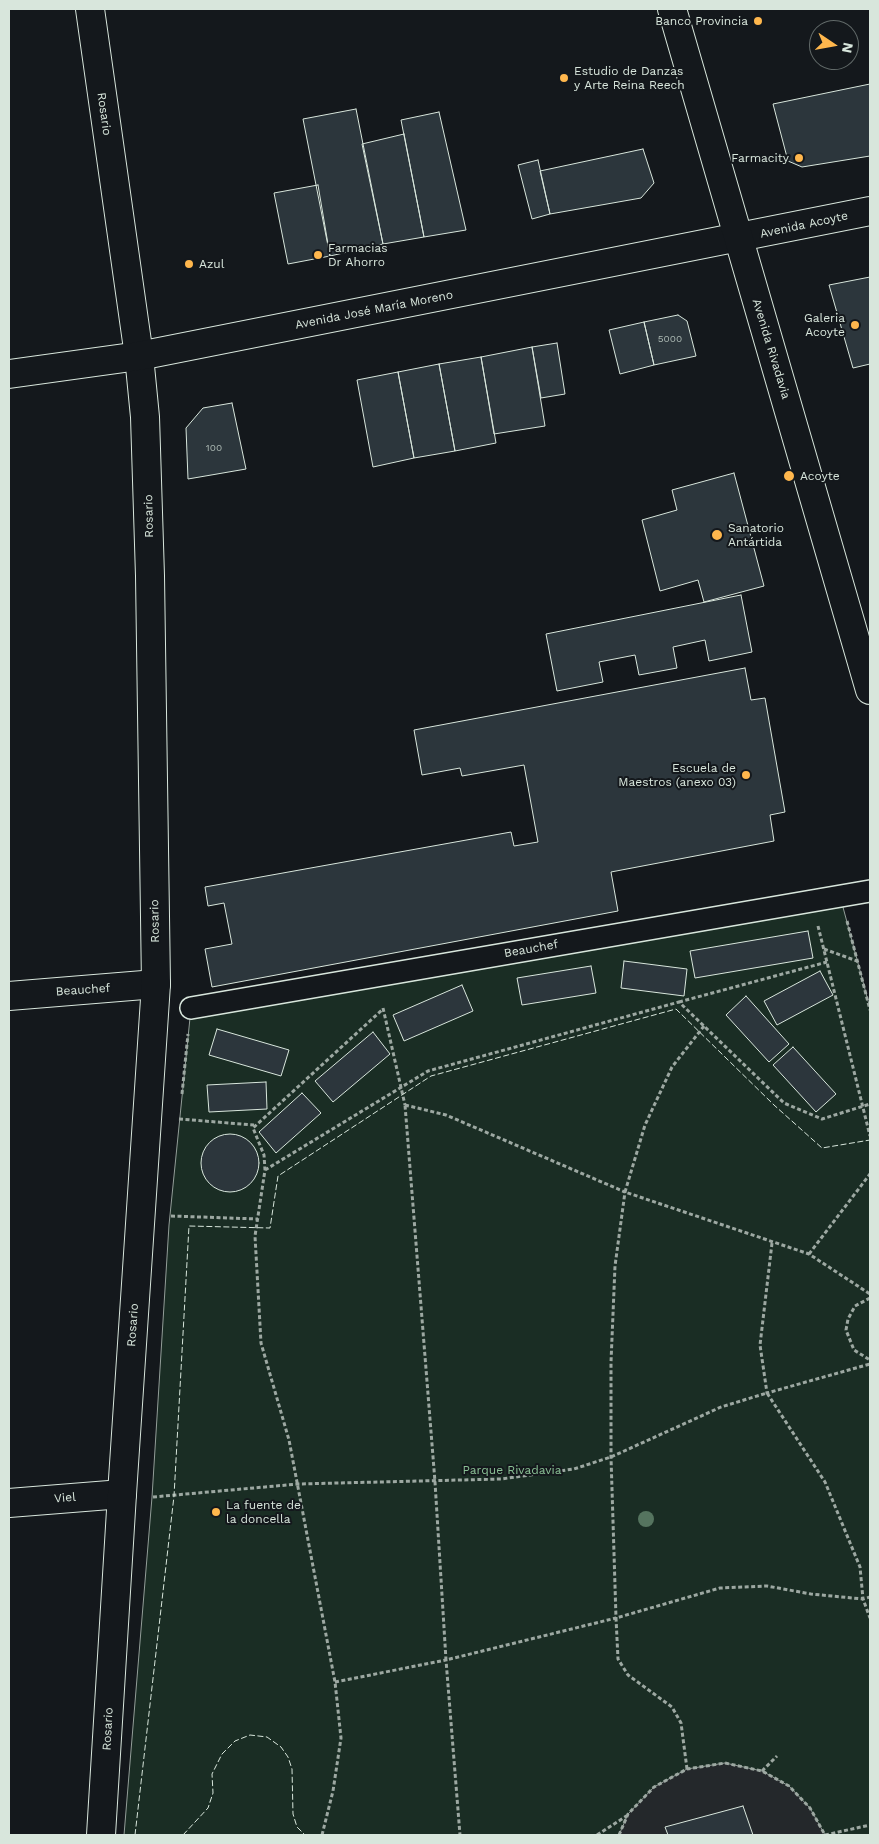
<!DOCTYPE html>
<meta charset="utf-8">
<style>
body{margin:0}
#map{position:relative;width:879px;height:1844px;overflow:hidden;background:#14181c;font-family:"Work Sans",sans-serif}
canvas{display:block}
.frame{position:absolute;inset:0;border:10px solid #d8e6dc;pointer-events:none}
.north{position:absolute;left:809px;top:20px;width:50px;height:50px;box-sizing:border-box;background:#14181c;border:1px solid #626a69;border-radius:50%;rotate:102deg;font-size:14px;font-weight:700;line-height:20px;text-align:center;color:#d8e6dc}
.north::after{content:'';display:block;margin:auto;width:18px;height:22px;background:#ffb74d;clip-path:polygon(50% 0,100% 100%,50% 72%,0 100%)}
</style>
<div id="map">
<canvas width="879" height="1844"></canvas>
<div class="frame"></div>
<div class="north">N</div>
</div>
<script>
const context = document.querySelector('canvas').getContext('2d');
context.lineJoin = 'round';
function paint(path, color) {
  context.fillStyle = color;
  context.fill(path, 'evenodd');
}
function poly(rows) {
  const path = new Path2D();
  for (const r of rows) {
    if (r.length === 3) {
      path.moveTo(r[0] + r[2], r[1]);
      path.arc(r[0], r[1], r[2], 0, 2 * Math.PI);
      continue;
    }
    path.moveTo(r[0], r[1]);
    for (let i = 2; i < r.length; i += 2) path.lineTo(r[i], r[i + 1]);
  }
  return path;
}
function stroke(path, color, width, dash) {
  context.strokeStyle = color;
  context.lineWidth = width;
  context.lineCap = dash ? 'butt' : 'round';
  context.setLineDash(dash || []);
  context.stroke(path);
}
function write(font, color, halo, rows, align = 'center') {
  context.font = font + ' "Work Sans",sans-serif';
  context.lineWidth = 4;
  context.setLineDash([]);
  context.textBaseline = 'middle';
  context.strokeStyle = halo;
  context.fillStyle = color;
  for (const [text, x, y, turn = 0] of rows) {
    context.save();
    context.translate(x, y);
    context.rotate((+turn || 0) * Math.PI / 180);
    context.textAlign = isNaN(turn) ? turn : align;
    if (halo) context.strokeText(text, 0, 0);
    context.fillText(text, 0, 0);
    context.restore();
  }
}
const green = poly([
 [840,896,870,1008,870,1835,124,1835,152,1497,169,1225,191,1008,840,896]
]);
const parking = poly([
 [725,1763,762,1771,789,1786,810,1808,825,1835,619,1835,628,1814,654,1787,687,1769,725,1763]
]);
const building = poly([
 [870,84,870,156,802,167,788,161,773,104,870,84],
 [356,109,383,244,330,256,303,119,356,109],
 [439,112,466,230,424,237,401,120,439,112],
 [404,134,424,237,383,244,362,144,404,134],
 [643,149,654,183,641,198,550,214,540,171,643,149],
 [538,160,550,214,532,219,518,165,538,160],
 [318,185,330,256,288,264,274,193,318,185],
 [870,277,870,364,853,368,829,285,870,277],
 [678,315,687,321,696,356,654,365,644,322,678,315],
 [644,322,654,365,620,374,609,330,644,322],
 [557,343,565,394,541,398,532,347,557,343],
 [532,347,545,426,494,434,481,357,532,347],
 [481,357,496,443,455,451,439,364,481,357],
 [439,364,455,451,414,458,398,372,439,364],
 [398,372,414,458,373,467,357,380,398,372],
 [232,403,246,469,188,479,186,428,203,408,232,403],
 [734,473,764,586,704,602,698,580,660,591,642,520,677,510,672,490,734,473],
 [741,595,752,652,709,661,705,640,673,647,677,668,639,675,635,655,599,662,603,682,557,691,546,634,741,595],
 [745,668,751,700,765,698,785,812,770,815,774,841,611,872,618,911,212,987,205,949,232,944,224,903,208,906,205,887,511,832,514,846,538,842,524,765,462,776,460,768,422,775,414,730,745,668],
 [808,931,813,958,695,978,690,951,808,931],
 [624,961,687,969,684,996,621,988,624,961],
 [591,966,596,993,522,1005,517,978,591,966],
 [820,971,833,995,777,1025,764,1001,820,971],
 [462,985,473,1011,404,1041,393,1015,462,985],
 [746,996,789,1044,769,1062,726,1015,746,996],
 [217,1029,289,1050,281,1076,209,1055,217,1029],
 [373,1032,390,1054,333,1102,315,1081,373,1032],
 [793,1047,836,1094,816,1112,773,1065,793,1047],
 [266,1082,267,1109,209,1112,207,1085,266,1082],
 [302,1093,321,1113,276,1153,259,1132,302,1093],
 [230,1163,29],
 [743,1806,753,1835,668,1835,665,1827,743,1806]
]);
const path = poly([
 [847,921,870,1010],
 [818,926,870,1136],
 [824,949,857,961],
 [679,1002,827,962],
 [383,1008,405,1105],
 [704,1026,672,1067,645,1125,625,1192,809,1254,870,1294],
 [182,1094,188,1034],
 [405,1105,446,1115,625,1192,615,1266,611,1362,611,1457,616,1618,446,1660,435,1482,405,1105],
 [179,1119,254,1125],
 [265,1170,428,1071,679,1002,784,1103,822,1119,870,1104],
 [171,1216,258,1219],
 [772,1243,760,1345,767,1393,870,1364],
 [809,1254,870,1174],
 [870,1298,855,1306,848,1319,846,1330,854,1350,870,1360],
 [153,1497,298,1484,501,1479,574,1469,611,1457,721,1407,767,1393,825,1482,860,1567,863,1599,870,1618],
 [335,1682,446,1660,460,1835],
 [687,1769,681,1723,672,1707,628,1675,618,1659,616,1618,720,1588,767,1586,811,1594,863,1599,870,1597],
 [762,1771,777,1756],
 [322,1835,333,1791,341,1738,335,1682,289,1440,261,1343,255,1236,265,1170,264,1155,253,1128,383,1009],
 [597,1835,628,1815],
 [619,1835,628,1814,654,1787,687,1769,725,1763,762,1771,789,1786,810,1808,825,1835],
 [825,1835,870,1825]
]);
const pedestrian = poly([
 [191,1008,870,891]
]);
const minor = poly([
 [9,996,156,984],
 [9,1503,122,1494]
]);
const tertiary = poly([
 [90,9,139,356,145,417,150,576,156,984,122,1494,101,1835]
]);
const secondary = poly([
 [9,374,139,356,870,211]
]);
const primary = poly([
 [672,9,870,690]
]);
const fence = poly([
 [135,1835,174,1496,189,1226,270,1228,278,1176,431,1076,676,1009,774,1105,822,1148,870,1140],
 [183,1835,208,1808,213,1793,212,1774,222,1754,235,1741,250,1735,267,1737,281,1747,288,1757,292,1769,293,1814,297,1827,305,1835]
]);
const trees = [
 [646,1519]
];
const markers = [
 [758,21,5,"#ffb74d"],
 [564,78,5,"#ffb74d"],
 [799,158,5,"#ffb74d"],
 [318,255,5,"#ffb74d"],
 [189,264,5,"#ffb74d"],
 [855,325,5,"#ffb74d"],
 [789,476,6,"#ffb74d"],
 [717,535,6,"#ffb74d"],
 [746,775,5,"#ffb74d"],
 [216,1512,5,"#ffb74d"]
];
const numberNames = [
 ["5000",670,339],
 ["100",214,448]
];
const poiNames = [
 ["Banco Provincia",748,21,"right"],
 ["Estudio de Danzas",574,71],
 ["y Arte Reina Reech",574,85],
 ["Farmacity",789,158,"right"],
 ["Farmacias",328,248],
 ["Dr Ahorro",328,262],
 ["Azul",199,264],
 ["Galeria",845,318,"right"],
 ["Acoyte",845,332,"right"],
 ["Acoyte",800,476],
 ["Sanatorio",728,528],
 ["Antártida",728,542],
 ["Escuela de",736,768,"right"],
 ["Maestros (anexo 03)",736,782,"right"],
 ["La fuente de",226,1505],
 ["la doncella",226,1519]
];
const streetNames = [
 ["Rosario",104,114,82],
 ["Avenida Acoyte",804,225,-12],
 ["Avenida José María Moreno",374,310,-11],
 ["Avenida Rivadavia",771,349,73],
 ["Rosario",149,516,-91],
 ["Rosario",155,921,-91],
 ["Beauchef",531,949,-10],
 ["Beauchef",83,990,-4],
 ["Rosario",133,1325,-86],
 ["Viel",65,1498,-5],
 ["Rosario",108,1729,-87]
];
const parkNames = [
 ["Parque Rivadavia",512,1470]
];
paint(green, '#1a2d24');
stroke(green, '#939e99', 1);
paint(parking, '#24282b');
stroke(parking, '#939e99', 1);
paint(building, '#2c363c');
stroke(building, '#d8e6dc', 1);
stroke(pedestrian, '#d8e6dc', 24);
stroke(minor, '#d8e6dc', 30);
stroke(tertiary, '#d8e6dc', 30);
stroke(secondary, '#d8e6dc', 30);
stroke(primary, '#d8e6dc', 30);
stroke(path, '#9da8a2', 3, [4, 2.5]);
stroke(pedestrian, '#14181c', 21);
stroke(minor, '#14181c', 28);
stroke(tertiary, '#14181c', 28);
stroke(secondary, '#14181c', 28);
stroke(primary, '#14181c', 28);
stroke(fence, '#d8e6dc', 1, [6, 2.5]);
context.fillStyle = '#55745f';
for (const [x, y] of trees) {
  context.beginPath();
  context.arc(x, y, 8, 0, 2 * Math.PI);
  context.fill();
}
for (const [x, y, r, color] of markers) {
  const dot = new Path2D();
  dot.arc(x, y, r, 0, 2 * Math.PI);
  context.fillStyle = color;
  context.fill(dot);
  stroke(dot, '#14181c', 2);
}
write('10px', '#adbab4', null, numberNames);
write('12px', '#d8e6dc', '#14181c', poiNames, 'left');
write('12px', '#d8e6dc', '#14181c', streetNames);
write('12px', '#8ac095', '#14181c', parkNames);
</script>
